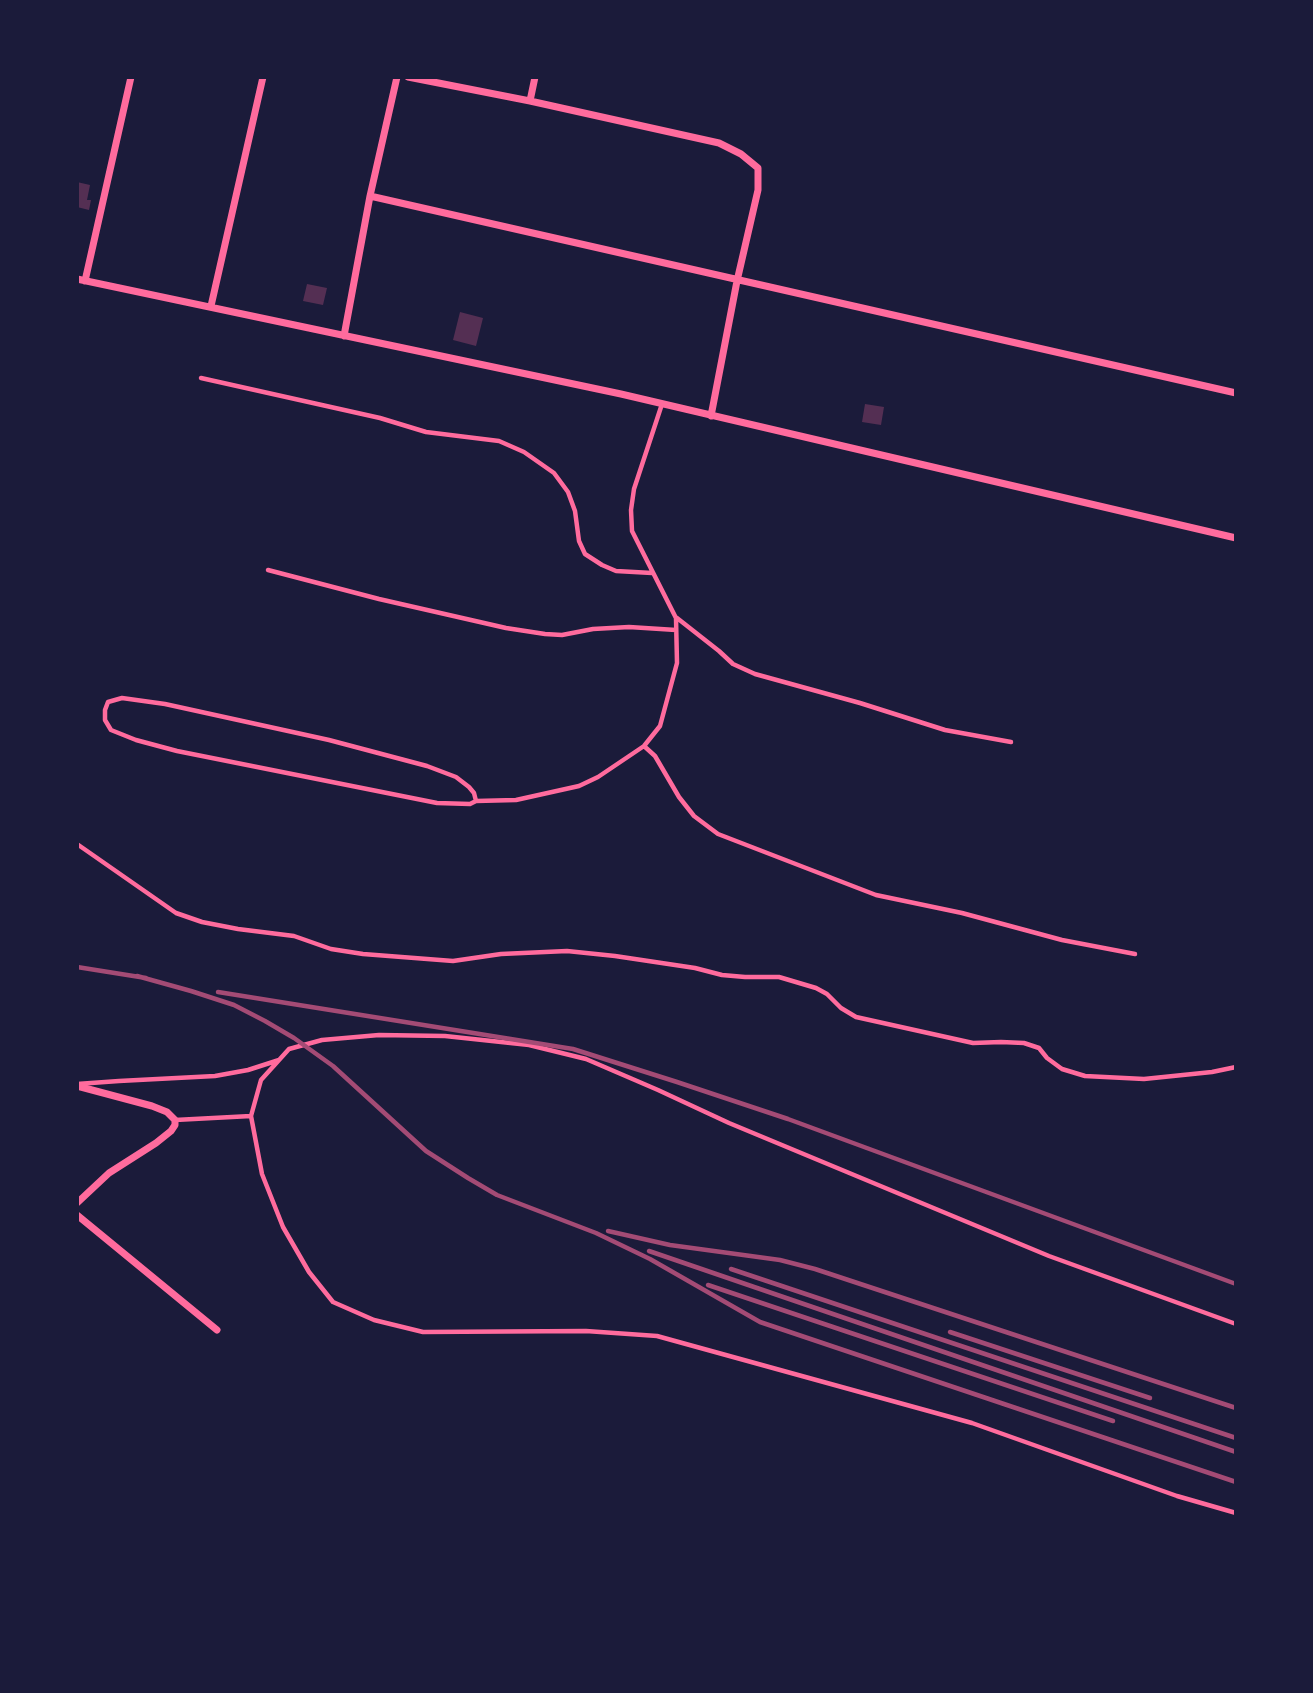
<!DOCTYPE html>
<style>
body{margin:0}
#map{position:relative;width:1313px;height:1693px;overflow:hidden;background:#1b1b3a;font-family:"DM Sans",sans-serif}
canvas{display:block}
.frame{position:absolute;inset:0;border:79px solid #1b1b3a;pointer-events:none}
</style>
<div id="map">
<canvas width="1313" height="1693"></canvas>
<div class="frame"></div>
</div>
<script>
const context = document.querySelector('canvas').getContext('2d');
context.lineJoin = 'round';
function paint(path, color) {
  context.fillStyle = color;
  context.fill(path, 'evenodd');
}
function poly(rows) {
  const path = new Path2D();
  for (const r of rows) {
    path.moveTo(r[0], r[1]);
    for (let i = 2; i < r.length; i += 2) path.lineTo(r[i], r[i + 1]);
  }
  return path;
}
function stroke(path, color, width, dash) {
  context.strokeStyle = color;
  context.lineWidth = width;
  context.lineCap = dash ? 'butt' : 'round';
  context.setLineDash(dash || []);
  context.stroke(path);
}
const building = poly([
 [77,182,90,185,87,200,91,200,89,210,77,207],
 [307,284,327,288,323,305,303,301],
 [460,312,483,318,476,346,453,340],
 [865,404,884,407,881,425,862,422]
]);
const service = poly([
 [201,378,380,418,426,432,499,441,524,452,554,473,568,492,575,511,579,541,585,554,602,565,616,571,652,573],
 [268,570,379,599,506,628,545,634,562,635,593,629,629,627,676,630],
 [677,618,719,651,733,664,755,674,860,703,945,730,1011,742],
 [644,746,655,756,679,797,694,816,718,834,876,895,962,913,1062,940,1135,954],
 [476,801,474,793,469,787,456,777,427,766,329,740,165,704,122,698,108,702,105,710,105,720,111,730,136,740,177,751,437,803,470,804,476,801,516,800,579,786,598,777,644,746,660,726,677,663,676,618,632,531,631,510,634,489,662,404],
 [77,844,176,913,202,922,238,929,294,936,331,949,363,954,453,961,501,954,567,951,615,956,695,968,722,975,745,977,779,977,816,988,827,994,841,1008,856,1017,973,1043,1001,1042,1024,1043,1039,1048,1047,1058,1062,1069,1085,1076,1144,1079,1212,1072,1236,1067],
 [77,1084,119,1081,215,1076,248,1070,279,1060],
 [175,1120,251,1116],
 [1236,1324,1049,1256,729,1123,658,1090,586,1059,529,1045,445,1036,379,1035,322,1040,289,1049,261,1080,251,1116,262,1174,283,1227,309,1272,333,1302,374,1320,423,1332,586,1331,657,1336,972,1423,1177,1496,1236,1513]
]);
const minor = poly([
 [408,77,530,101,719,143,741,154,758,168,758,190,737,281,711,416],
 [530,101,535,77],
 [370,196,1236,393],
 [77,279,621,394,1236,538],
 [85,281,131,77],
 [211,306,263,77],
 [344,336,370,196,397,77],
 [77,1086,152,1106,167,1112,175,1120,175,1125,171,1131,156,1143,109,1173,77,1203],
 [77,1215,217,1330]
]);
const rail = poly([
 [77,967,146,978],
 [137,976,191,991,234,1005,265,1021,294,1038,333,1066,426,1151,468,1178,497,1195,596,1233,650,1259,760,1322,1236,1482],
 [218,992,573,1049,677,1082,788,1119,1236,1284],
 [608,1231,670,1245,780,1260,815,1269,1236,1408],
 [649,1251,1236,1452],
 [731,1269,1236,1438],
 [708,1285,1113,1421],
 [950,1332,1150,1398]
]);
paint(building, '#542f53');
stroke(service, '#ff6b9d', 4.5);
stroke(minor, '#ff6b9d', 7);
stroke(rail, '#a44b75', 4.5);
</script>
